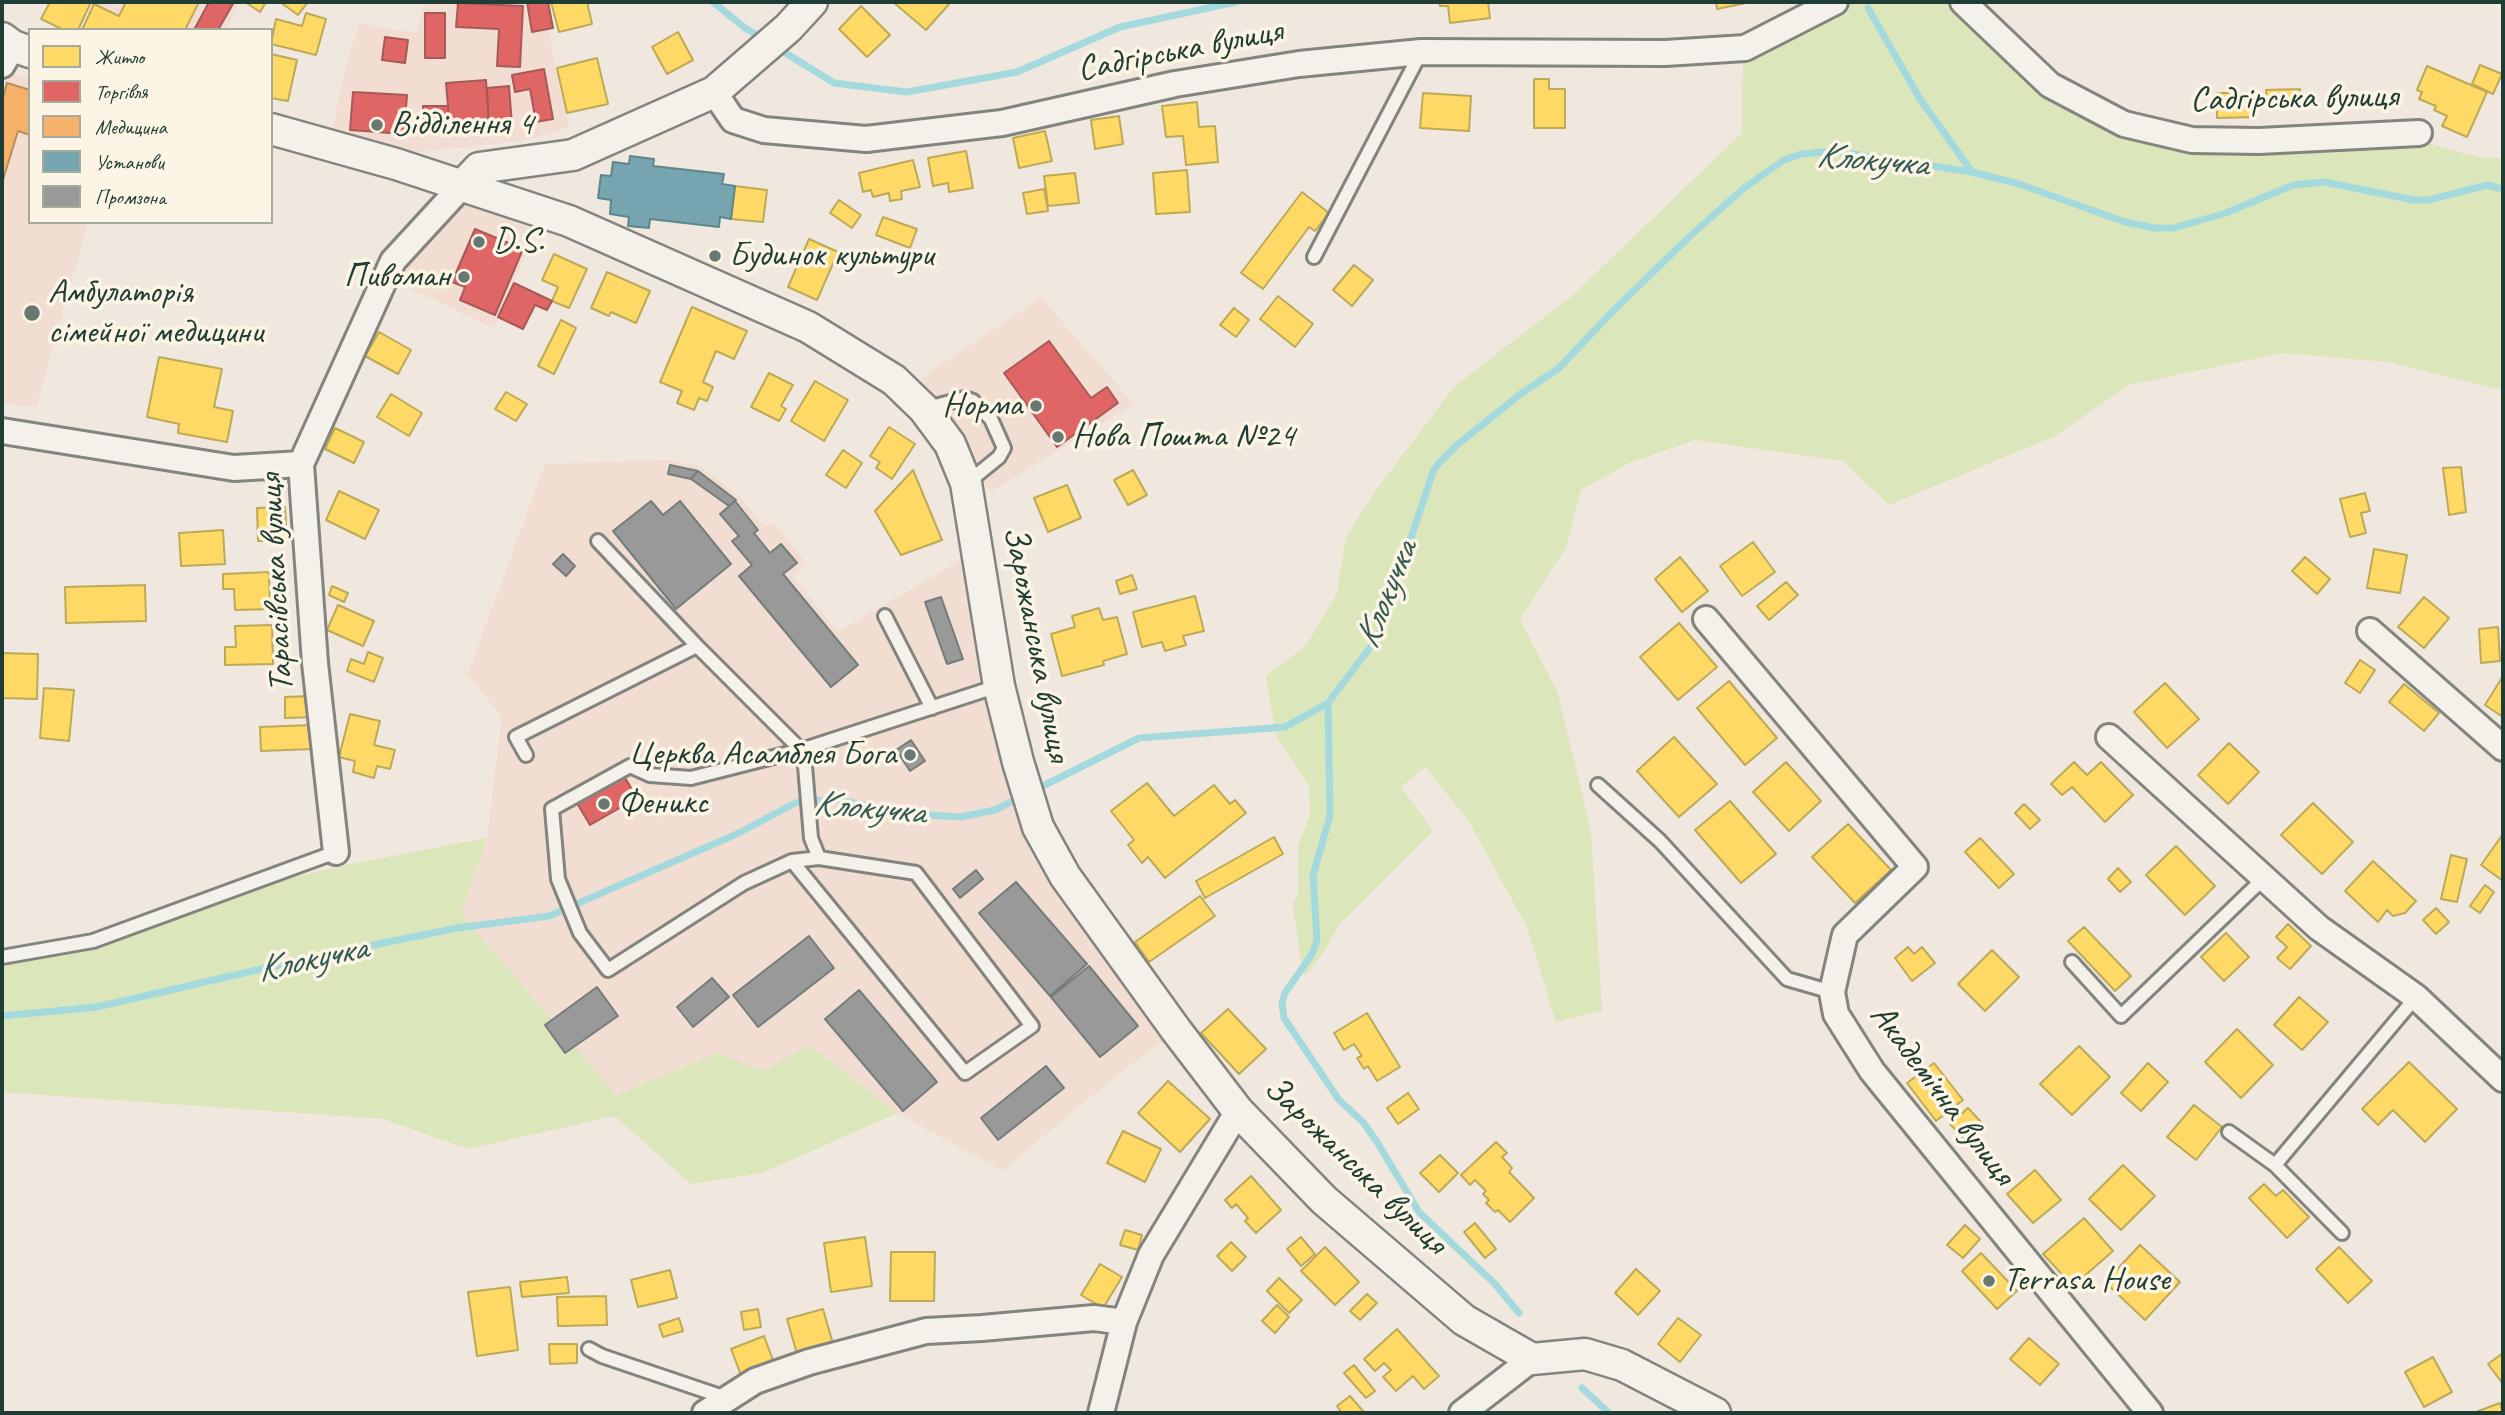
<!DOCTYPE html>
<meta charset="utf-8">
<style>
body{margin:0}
#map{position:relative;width:2505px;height:1415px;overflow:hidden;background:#f0e7de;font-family:Caveat,sans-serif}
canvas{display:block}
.frame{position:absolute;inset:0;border:4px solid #1f3d34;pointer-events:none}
.legend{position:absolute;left:28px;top:28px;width:245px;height:196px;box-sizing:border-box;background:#fcf5e5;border:2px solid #a4ab9e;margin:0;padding:9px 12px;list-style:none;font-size:21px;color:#1f3d34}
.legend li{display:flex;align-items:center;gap:14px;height:35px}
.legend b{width:35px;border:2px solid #a4ab9e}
</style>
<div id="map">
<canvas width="2505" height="1415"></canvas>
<div class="frame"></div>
<ul class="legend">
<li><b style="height:19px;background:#ffd966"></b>Житло</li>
<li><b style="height:19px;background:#e06666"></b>Торгівля</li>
<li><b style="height:19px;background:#f6b26b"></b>Медицина</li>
<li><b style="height:19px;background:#76a5af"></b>Установи</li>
<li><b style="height:19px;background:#999"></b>Промзона</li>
</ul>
</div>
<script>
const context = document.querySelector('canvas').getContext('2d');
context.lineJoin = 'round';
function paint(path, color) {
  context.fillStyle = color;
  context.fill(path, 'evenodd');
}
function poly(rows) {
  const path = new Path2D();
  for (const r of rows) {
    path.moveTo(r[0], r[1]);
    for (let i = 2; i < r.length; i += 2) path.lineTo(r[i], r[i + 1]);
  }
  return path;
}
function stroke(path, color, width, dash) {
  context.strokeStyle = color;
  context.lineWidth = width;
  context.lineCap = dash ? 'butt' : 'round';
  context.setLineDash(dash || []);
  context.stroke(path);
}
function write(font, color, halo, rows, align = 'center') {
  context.font = font + ' Caveat,sans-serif';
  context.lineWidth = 7;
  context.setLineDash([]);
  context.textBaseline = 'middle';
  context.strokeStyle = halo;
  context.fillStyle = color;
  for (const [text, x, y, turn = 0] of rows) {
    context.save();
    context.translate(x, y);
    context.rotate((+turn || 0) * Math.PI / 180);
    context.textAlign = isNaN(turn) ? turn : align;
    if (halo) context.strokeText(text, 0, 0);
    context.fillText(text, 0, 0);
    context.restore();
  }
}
const built = poly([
 [96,2,239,2,227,30,81,30],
 [425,2,542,2,569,127,522,141,418,152,331,135,347,63,359,23,416,33],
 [8,73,30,79,30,222,88,222,36,407,2,404,2,89],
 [461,198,536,231,494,328,396,282],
 [1041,298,1134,404,990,492,921,378],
 [669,460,702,467,740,497,764,527,773,522,807,564,793,576,838,632,976,551,1014,763,1173,1032,1073,1111,1003,1171,897,1113,810,1045,763,1071,718,1053,616,1095,461,913,487,838,502,717,468,674,545,464]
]);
const green = poly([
 [1834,2,1967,2,2051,83,2194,138,2423,128,2427,143,2482,158,2503,158,2503,390,2388,362,2282,353,2129,385,2055,436,1889,505,1843,461,1695,440,1629,463,1581,490,1566,547,1520,619,1558,694,1591,831,1602,1011,1556,1022,1527,927,1468,820,1425,767,1401,787,1433,831,1340,924,1325,950,1305,976,1302,971,1293,905,1298,892,1298,847,1310,815,1309,786,1276,736,1266,676,1306,646,1337,594,1346,537,1377,489,1455,386,1572,296,1742,133,1743,47],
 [487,838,461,913,616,1095,718,1053,763,1071,810,1045,897,1113,762,1173,691,1184,615,1116,468,1149,383,1119,2,1092,2,959,81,940,205,898,351,864]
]);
const homes = poly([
 [50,2,91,2,78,30,64,30,41,19,50,2],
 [126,2,199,2,185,30,82,30,94,4,119,16,126,2],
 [245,2,266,2,260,12,245,2],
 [280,2,308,2,298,15,280,2],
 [551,2,587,2,592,24,559,32,551,2],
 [893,2,951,2,926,30,893,2],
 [1439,2,1488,2,1490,18,1450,23,1448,6,1440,6,1439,2],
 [1716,2,1751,2,1717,9,1716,2],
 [861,6,890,35,867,57,839,29,861,6],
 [306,13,326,19,316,55,271,44,276,19,302,26,306,13],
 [678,32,693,60,667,74,652,47,678,32],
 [271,54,297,60,288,101,271,98,271,54],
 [597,58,608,104,567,113,557,68,597,58],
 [2480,65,2502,74,2493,94,2472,84,2480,65],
 [2427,66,2487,92,2467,137,2442,126,2447,116,2434,110,2436,106,2419,99,2422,92,2417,90,2427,66],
 [1534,79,1549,79,1549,89,1565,89,1565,128,1534,128,1534,79],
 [2300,89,2301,102,2267,104,2266,90,2300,89],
 [1423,93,1471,96,1469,131,1420,128,1423,93],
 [2217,93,2254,93,2255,117,2217,118,2217,93],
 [1197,102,1199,127,1215,126,1218,162,1186,165,1183,136,1166,137,1162,106,1197,102],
 [1119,116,1123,144,1095,149,1091,120,1119,116],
 [1045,131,1052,161,1019,168,1013,138,1045,131],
 [966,151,973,188,949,192,948,183,933,186,928,158,966,151],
 [913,160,920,187,901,191,902,199,890,201,889,193,873,197,871,190,863,192,859,173,913,160],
 [1187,170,1190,212,1156,214,1153,173,1187,170],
 [1075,173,1079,203,1048,206,1044,176,1075,173],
 [735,186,767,190,763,222,731,219,735,186],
 [1044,189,1048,211,1027,214,1023,193,1044,189],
 [1302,192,1329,213,1315,231,1309,227,1263,289,1241,273,1302,192],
 [839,200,861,215,852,228,830,213,839,200],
 [883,217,917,229,910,248,876,235,883,217],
 [809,239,838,252,817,300,788,287,809,239],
 [554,254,587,269,569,308,552,301,558,287,542,280,554,254],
 [1354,265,1373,280,1352,306,1333,290,1354,265],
 [607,272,650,291,636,323,611,312,609,316,591,308,607,272],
 [1278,296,1313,324,1295,347,1260,319,1278,296],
 [692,307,747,331,734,359,716,351,703,382,713,387,707,401,699,398,694,410,677,403,682,391,660,382,692,307],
 [1234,308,1249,320,1236,337,1220,325,1234,308],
 [561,320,576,328,554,374,538,366,561,320],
 [379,332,411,350,398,374,365,356,379,332],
 [159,357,222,369,214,407,233,411,227,442,178,433,179,424,147,417,159,357],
 [769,373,793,385,781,406,786,409,779,421,751,407,769,373],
 [815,381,848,400,824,441,791,421,815,381],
 [506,392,527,404,516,421,495,409,506,392],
 [391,394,422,413,409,436,377,417,391,394],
 [889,427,915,444,892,479,876,468,880,462,870,456,889,427],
 [335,428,364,442,354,463,325,449,335,428],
 [843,450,862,463,846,488,826,475,843,450],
 [2461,467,2466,512,2449,515,2443,468,2461,467],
 [913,470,942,540,901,555,875,511,913,470],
 [1133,470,1147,495,1128,505,1114,480,1133,470],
 [1067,485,1081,518,1048,532,1034,498,1067,485],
 [339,491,379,510,365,539,326,520,339,491],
 [2365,493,2370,511,2361,513,2366,533,2350,537,2340,499,2365,493],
 [285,507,287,541,258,541,257,508,285,507],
 [223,530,225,564,181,566,179,533,223,530],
 [1753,542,1775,572,1742,596,1720,566,1753,542],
 [2374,549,2407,555,2400,593,2367,588,2374,549],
 [1680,557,1708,591,1682,612,1655,579,1680,557],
 [2305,557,2330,579,2317,594,2292,571,2305,557],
 [269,572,270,609,235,610,234,589,223,589,223,574,269,572],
 [1132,575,1137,589,1120,594,1116,581,1132,575],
 [1786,582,1798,595,1769,620,1757,606,1786,582],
 [145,585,146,621,66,623,65,587,145,585],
 [332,586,348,593,344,602,329,595,332,586],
 [1195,596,1204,631,1183,636,1186,645,1165,651,1162,642,1142,647,1133,612,1195,596],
 [2424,597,2449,618,2424,648,2398,627,2424,597],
 [338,605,374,621,363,646,327,630,338,605],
 [1099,608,1103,620,1117,617,1127,654,1103,661,1104,665,1062,676,1051,634,1075,627,1072,616,1099,608],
 [1679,623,1717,667,1678,700,1640,657,1679,623],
 [272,625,273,664,225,665,225,647,236,647,235,626,272,625],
 [2498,627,2500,661,2481,663,2479,629,2498,627],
 [368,652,383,658,374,682,347,671,351,659,364,664,368,652],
 [2,653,38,654,37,699,2,698,2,653],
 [2360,660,2375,670,2360,693,2345,683,2360,660],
 [2503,676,2503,717,2485,705,2503,676],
 [1729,681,1777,738,1745,765,1697,708,1729,681],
 [2165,683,2199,719,2167,748,2134,712,2165,683],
 [2404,684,2439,713,2424,731,2389,702,2404,684],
 [44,688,74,690,69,741,40,738,44,688],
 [311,696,312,717,285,718,285,697,311,696],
 [350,714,380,721,374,745,395,750,390,769,377,766,374,778,353,772,355,761,339,757,350,714],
 [311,725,312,749,261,751,260,727,311,725],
 [1674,737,1717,784,1679,817,1637,771,1674,737],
 [2229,743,2259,772,2228,804,2198,775,2229,743],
 [1786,762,1821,801,1789,831,1753,792,1786,762],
 [2074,762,2087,775,2101,762,2133,795,2105,822,2072,787,2062,795,2051,784,2074,762],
 [1147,783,1174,816,1214,785,1230,804,1235,800,1246,813,1165,878,1148,857,1142,863,1128,845,1134,840,1111,811,1147,783],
 [1730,801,1776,854,1741,883,1695,830,1730,801],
 [2313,803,2353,842,2322,874,2281,835,2313,803],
 [2024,804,2040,820,2030,829,2015,813,2024,804],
 [1848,824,1891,870,1855,903,1812,857,1848,824],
 [2503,834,2503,881,2481,865,2503,834],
 [1274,837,1283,854,1205,898,1196,881,1274,837],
 [1980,838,2014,874,1999,888,1965,852,1980,838],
 [2176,846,2215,886,2185,915,2146,875,2176,846],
 [2451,855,2467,859,2457,902,2441,899,2451,855],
 [2373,861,2416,901,2405,913,2393,916,2387,910,2378,922,2345,891,2373,861],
 [2118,868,2131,882,2120,892,2108,879,2118,868],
 [2485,885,2494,892,2480,913,2470,906,2485,885],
 [1200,896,1215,916,1149,962,1135,942,1200,896],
 [2436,908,2449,922,2436,934,2423,920,2436,908],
 [2288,924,2311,946,2290,969,2277,958,2287,947,2276,937,2288,924],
 [2084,927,2131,976,2115,991,2068,941,2084,927],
 [2226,933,2249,957,2224,981,2201,957,2226,933],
 [1908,947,1914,954,1922,947,1935,963,1912,981,1895,958,1908,947],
 [1992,950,2019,977,1985,1011,1958,984,1992,950],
 [2299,997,2328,1022,2302,1050,2274,1025,2299,997],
 [1228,1009,1266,1049,1239,1074,1201,1033,1228,1009],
 [1367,1013,1400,1067,1377,1081,1368,1066,1364,1069,1357,1058,1362,1056,1354,1044,1344,1050,1334,1033,1367,1013],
 [2237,1029,2273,1065,2241,1098,2205,1062,2237,1029],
 [2079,1046,2110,1077,2072,1115,2040,1084,2079,1046],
 [2409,1062,2457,1109,2425,1142,2393,1110,2378,1125,2362,1109,2409,1062],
 [1934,1063,1963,1100,1936,1121,1907,1083,1934,1063],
 [2148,1063,2168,1082,2141,1111,2121,1093,2148,1063],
 [1168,1081,1210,1119,1180,1152,1138,1113,1168,1081],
 [1408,1093,1419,1109,1398,1124,1387,1108,1408,1093],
 [2194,1105,2222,1127,2196,1160,2167,1137,2194,1105],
 [1968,1108,1982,1123,1964,1139,1950,1124,1968,1108],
 [1123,1131,1161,1149,1145,1182,1107,1163,1123,1131],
 [1496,1142,1507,1153,1502,1157,1512,1168,1509,1172,1534,1198,1510,1222,1498,1210,1495,1212,1486,1203,1489,1200,1483,1194,1486,1191,1475,1180,1470,1185,1461,1175,1496,1142],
 [1440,1155,1458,1173,1439,1192,1420,1173,1440,1155],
 [2123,1165,2155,1196,2121,1230,2089,1199,2123,1165],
 [2035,1170,2061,1200,2033,1223,2007,1194,2035,1170],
 [1251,1176,1281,1210,1256,1233,1245,1221,1248,1218,1236,1204,1232,1208,1225,1200,1251,1176],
 [2264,1184,2276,1196,2283,1190,2309,1217,2287,1238,2249,1198,2264,1184],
 [2084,1218,2113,1251,2073,1286,2043,1254,2084,1218],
 [1475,1223,1496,1249,1485,1258,1464,1232,1475,1223],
 [1965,1225,1980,1239,1963,1258,1947,1245,1965,1225],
 [1125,1230,1142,1235,1138,1250,1120,1245,1125,1230],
 [865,1237,872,1286,831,1292,824,1243,865,1237],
 [1301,1237,1315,1254,1301,1266,1287,1249,1301,1237],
 [1231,1242,1246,1257,1232,1271,1217,1256,1231,1242],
 [2140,1245,2180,1282,2145,1320,2105,1282,2140,1245],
 [1325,1247,1359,1282,1335,1305,1301,1271,1325,1247],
 [2339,1247,2372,1281,2348,1303,2316,1269,2339,1247],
 [891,1252,935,1252,934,1301,890,1301,891,1252],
 [1981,1253,2017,1291,1997,1309,1962,1271,1981,1253],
 [1100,1264,1122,1277,1103,1308,1081,1295,1100,1264],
 [1636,1269,1660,1291,1638,1315,1615,1293,1636,1269],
 [670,1270,677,1298,638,1307,631,1280,670,1270],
 [567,1277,569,1293,522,1297,520,1282,567,1277],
 [1279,1278,1302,1300,1289,1313,1267,1291,1279,1278],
 [510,1287,518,1350,477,1356,468,1292,510,1287],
 [1367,1294,1377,1303,1360,1320,1350,1311,1367,1294],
 [606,1296,607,1325,558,1326,557,1297,606,1296],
 [1277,1305,1289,1317,1275,1333,1262,1321,1277,1305],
 [758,1309,761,1327,744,1330,741,1312,758,1309],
 [823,1309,833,1344,797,1354,787,1319,823,1309],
 [679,1318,683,1331,663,1337,659,1325,679,1318],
 [1678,1318,1701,1335,1680,1362,1658,1344,1678,1318],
 [1397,1329,1439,1376,1424,1389,1413,1376,1396,1391,1383,1377,1391,1370,1384,1363,1375,1371,1364,1359,1397,1329],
 [764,1336,774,1363,741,1375,731,1349,764,1336],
 [2029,1338,2059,1364,2040,1385,2010,1359,2029,1338],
 [549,1344,577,1344,577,1363,550,1364,549,1344],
 [2503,1353,2503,1384,2488,1364,2503,1353],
 [2433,1357,2452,1392,2424,1407,2405,1372,2433,1357],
 [1354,1365,1375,1391,1366,1398,1344,1373,1354,1365],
 [1350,1396,1363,1411,1360,1413,1342,1413,1337,1406,1350,1396],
 [2500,1403,2503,1413,2473,1413,2500,1403]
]);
const shops = poly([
 [209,2,234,2,218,30,194,30,209,2],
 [527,2,548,2,553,28,532,32,527,2],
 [458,3,523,6,520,67,497,66,499,29,456,27,458,3],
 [425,13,445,13,445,58,425,58,425,13],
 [385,37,408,40,405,63,382,60,385,37],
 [544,69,553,119,536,122,530,89,515,92,512,75,544,69],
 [486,80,489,128,450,131,446,83,486,80],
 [509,86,512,125,489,127,487,88,509,86],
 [353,92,407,95,404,134,350,130,353,92],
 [423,106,448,106,450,131,424,131,423,106],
 [475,229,523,249,495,315,460,300,465,287,452,282,475,229],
 [514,283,552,301,547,310,535,305,523,329,498,317,514,283],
 [1049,341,1091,398,1107,387,1118,403,1057,447,1004,373,1049,341],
 [624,776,637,798,590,825,577,803,624,776]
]);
const health = poly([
 [7,83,30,90,30,135,18,131,2,183,2,101,7,83]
]);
const public = poly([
 [630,156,654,159,653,166,724,174,722,184,735,186,731,219,720,217,719,227,650,219,649,228,628,226,629,217,610,214,611,200,598,198,601,175,611,176,613,162,629,164,630,156]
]);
const industry = poly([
 [670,465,698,471,691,479,668,474,670,465],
 [698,471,736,500,729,506,691,479,698,471],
 [651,501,663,515,680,501,731,564,676,609,613,531,651,501],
 [735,501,758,530,754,533,770,553,781,544,797,563,783,574,858,665,831,687,739,576,752,565,732,541,739,536,720,514,735,501],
 [563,554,575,566,566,576,553,564,563,554],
 [941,597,963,659,947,664,925,602,941,597],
 [911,740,925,761,910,771,896,750,911,740],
 [976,870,983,879,960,898,953,889,976,870],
 [1016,882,1087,964,1050,996,979,913,1016,882],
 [809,936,834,968,758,1027,733,995,809,936],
 [1089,966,1138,1026,1100,1057,1051,997,1089,966],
 [712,978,729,997,693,1027,677,1007,712,978],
 [597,987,618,1016,565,1053,545,1025,597,987],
 [859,990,937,1082,903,1111,825,1019,859,990],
 [1046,1066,1064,1088,998,1140,981,1118,1046,1066]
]);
const stream = poly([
 [713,2,745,28,763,39],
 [1868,8,1920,99,1972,172],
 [776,47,834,83,907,92,1017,72,1120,27,1236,2],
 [1328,703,1330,816,1313,875,1317,940,1312,954,1285,993,1282,1003,1284,1018,1339,1100,1363,1122,1377,1142,1419,1212,1495,1284,1519,1313],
 [1035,790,1139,738,1285,727,1328,703,1378,637,1434,469,1442,460,1457,445,1522,393,1559,368,1613,311,1688,238,1744,188,1784,160,1801,154,1833,151,1972,172,2019,184,2125,222,2155,228,2174,228,2226,213,2293,185,2324,182,2414,200,2429,200,2487,185,2503,189],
 [2,1016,97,1007,300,960,457,928,549,916,739,833,795,803,834,799,909,814,961,817,995,810,1021,797],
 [1582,1388,1609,1413]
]);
const service = poly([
 [1314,257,1421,52],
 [924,409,965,398,973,401,991,419,1004,448,999,457,967,483],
 [598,541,697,646,801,750,805,766,811,838,819,858,792,861,744,883,608,970,580,933,558,879,552,809,630,766,650,775,691,778,801,750,998,686],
 [885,616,932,708],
 [526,755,516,737,697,646],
 [1598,785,1660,841,1787,979,1832,992],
 [792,861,965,1073,1032,1026,916,873,819,858],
 [2,957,93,941,336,852],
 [2072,962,2121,1016,2264,878],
 [2229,1132,2275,1165,2342,1233],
 [2275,1165,2416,997],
 [589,1349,602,1356,726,1398]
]);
const minor = poly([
 [1963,2,2050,85,2124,124,2192,140,2259,141,2419,133],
 [2,45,13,46,2,65],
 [714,92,733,120,764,130,866,139,1002,123,1175,84,1299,64,1421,52,1665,53,1745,48,1835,2],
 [2,431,234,468,301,464],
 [1706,619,1915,867,1845,935,1832,992,1836,1014,1872,1071,2150,1413],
 [2370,631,2503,748],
 [2109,737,2319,928,2416,997,2503,1079],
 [336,852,315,663,301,464,393,261,462,186],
 [705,1413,755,1381,809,1362,926,1331,982,1328,1094,1318,1124,1322],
 [1101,1413,1124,1322,1151,1255,1238,1111],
 [1462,1413,1532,1359]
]);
const tertiary = poly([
 [2,38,13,46,30,52],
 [271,129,396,164,569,221,808,327,894,380,924,409,950,444,966,483,999,686,1018,762,1038,827,1065,876,1176,1030,1238,1111,1324,1200,1464,1320,1532,1359,1585,1354,1622,1365,1715,1413],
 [462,186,479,168,573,155,714,92,788,28,812,2]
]);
const markers = [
 [377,125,7,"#687870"],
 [479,242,7,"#687870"],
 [715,256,7,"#687870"],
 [464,277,7,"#687870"],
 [32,313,9,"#687870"],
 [1036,406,7,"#687870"],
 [1058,437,7,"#687870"],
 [910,755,7,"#687870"],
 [604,804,7,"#687870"],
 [1989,1281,7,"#687870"]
];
const streetNames = [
 ["Садгірська вулиця",1180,51,-11],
 ["Садгірська вулиця",2294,99,-1],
 ["Тарасівська вулиця",277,583,-93],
 ["Зарожанська вулиця",1036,644,79],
 ["Академічна вулиця",1942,1095,53],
 ["Зарожанська вулиця",1355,1166,44]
];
const poiNames = [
 ["Відділення 4",391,125],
 ["D.S.",493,242],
 ["Будинок культури",729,256],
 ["Пивоман",450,277,"right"],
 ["Амбулаторія",48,293],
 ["сімейної медицини",48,333],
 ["Норма",1022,406,"right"],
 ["Нова Пошта №24",1072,437],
 ["Церква Асамблея Бога",896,755,"right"],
 ["Феникс",618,804],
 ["Terrasa House",2003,1281]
];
const waterNames = [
 ["Клокучка",1872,161,5],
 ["Клокучка",1387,595,-68],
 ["Клокучка",869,809,5],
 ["Клокучка",312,960,-12]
];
paint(built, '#f1ddd1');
paint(green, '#dbe6ba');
paint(homes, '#ffd966');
stroke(homes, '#bcaa57', 2);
paint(shops, '#e06666');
stroke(shops, '#a65a57', 2);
paint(health, '#f6b26b');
stroke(health, '#b68f5a', 2);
paint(public, '#76a5af');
stroke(public, '#5c868a', 2);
paint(industry, '#999');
stroke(industry, '#747d7b', 2);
stroke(stream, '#a4dadd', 7);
stroke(service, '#83847e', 18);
stroke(minor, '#83847e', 30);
stroke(tertiary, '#83847e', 35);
stroke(service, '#f4f0ea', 12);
stroke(minor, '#f4f0ea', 24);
stroke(tertiary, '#f4f0ea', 30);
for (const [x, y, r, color] of markers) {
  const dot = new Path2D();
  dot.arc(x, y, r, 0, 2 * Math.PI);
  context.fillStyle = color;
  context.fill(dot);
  stroke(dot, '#fcf5e5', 2.5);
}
write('35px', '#1f3d34', '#fcf5e5', streetNames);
write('35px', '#1f3d34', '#fcf5e5', poiNames, 'left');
write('italic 37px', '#335b56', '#fcf5e5', waterNames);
</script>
